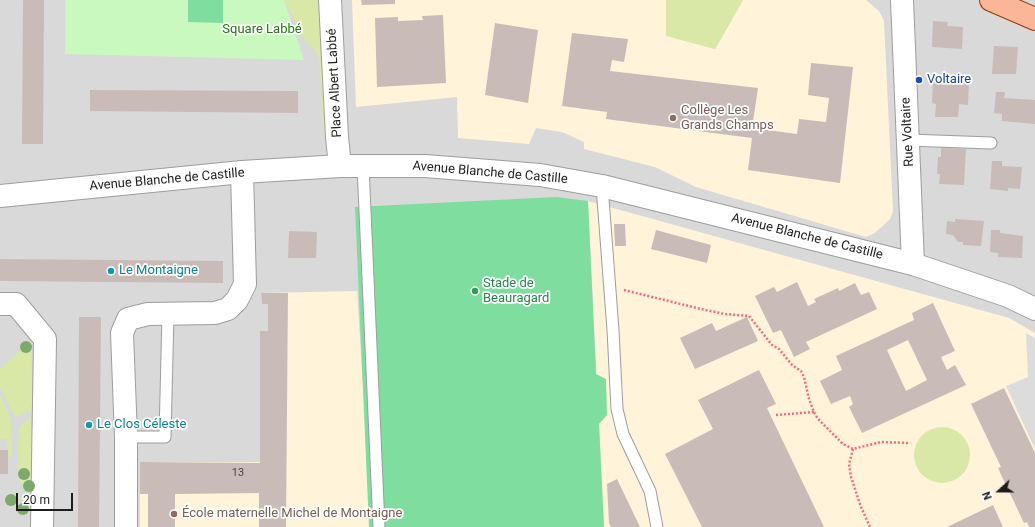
<!DOCTYPE html>
<meta charset="utf-8">
<style>
body{margin:0}
#map{position:relative;width:1035px;height:527px;overflow:hidden;background:#eee6e2;font-family:Roboto,sans-serif}
canvas{display:block}
.north{position:absolute;left:979px;top:471px;width:40px;height:40px;-webkit-text-stroke:3px #fff;paint-order:stroke;rotate:249deg;font-size:11px;font-weight:700;line-height:16px;text-align:center;color:#1c1c1c}
.north::after{content:'';display:block;margin:auto;width:14px;height:18px;background:#1c1c1c;clip-path:polygon(50% 0,100% 100%,50% 72%,0 100%)}
.scale{position:absolute;left:16px;top:493px;width:57px;height:18px;box-sizing:border-box;border:2px solid #1c1c1c;border-top:0;padding-left:5px;font-size:12px;line-height:14px;white-space:nowrap;color:#1c1c1c;-webkit-text-stroke:3px #fff;paint-order:stroke}
</style>
<div id="map">
<canvas width="1035" height="527"></canvas>
<div class="north">N</div>
<div class="scale">20 m</div>
</div>
<script>
const context = document.querySelector('canvas').getContext('2d');
context.lineJoin = 'round';
function paint(path, color) {
  context.fillStyle = color;
  context.fill(path, 'evenodd');
}
function poly(rows) {
  const path = new Path2D();
  for (const r of rows) {
    if (r.length === 3) {
      path.moveTo(r[0] + r[2], r[1]);
      path.arc(r[0], r[1], r[2], 0, 2 * Math.PI);
      continue;
    }
    path.moveTo(r[0], r[1]);
    for (let i = 2; i < r.length; i += 2) path.lineTo(r[i], r[i + 1]);
  }
  return path;
}
function stroke(path, color, width, dash) {
  context.strokeStyle = color;
  context.lineWidth = width;
  context.lineCap = dash ? 'butt' : 'round';
  context.setLineDash(dash || []);
  context.stroke(path);
}
function write(font, color, halo, rows, align = 'center') {
  context.font = font + ' Roboto,sans-serif';
  context.lineWidth = 3.5;
  context.setLineDash([]);
  context.textBaseline = 'middle';
  context.strokeStyle = halo;
  context.fillStyle = color;
  for (const [text, x, y, turn = 0] of rows) {
    context.save();
    context.translate(x, y);
    context.rotate((+turn || 0) * Math.PI / 180);
    context.textAlign = isNaN(turn) ? turn : align;
    if (halo) context.strokeText(text, 0, 0);
    context.fillText(text, 0, 0);
    context.restore();
  }
}
const residential = poly([
 [0,0,1035,0,1035,527,0,527]
]);
const education = poly([
 [352,0,666,0,667,36,715,49,743,0,866,0,879,11,884,21,893,212,890,219,875,233,866,237,696,187,655,167,584,149,584,142,562,132,536,128,529,144,458,138,457,97,356,107],
 [588,201,1009,318,1035,333,1035,527,604,527],
 [357,291,372,527,140,527,140,462,260,462,260,331,268,331,268,304,262,304,261,293]
]);
const grass = poly([
 [284,0,322,0,327,132,325,131,323,129,319,58,315,51,304,39],
 [666,0,743,0,715,49,666,36],
 [31,340,32,410,15,417,5,397,0,388,0,369],
 [0,396,8,412,11,423,12,439,12,457,8,456,7,439,0,439],
 [31,417,33,498,19,481,18,447,19,427],
 [942,455,28]
]);
const park = poly([
 [65,0,284,0,304,60,65,54]
]);
const pitch = poly([
 [188,0,223,0,223,23,188,22],
 [556,197,588,201,596,374,606,379,607,415,599,424,604,527,369,527,355,207]
]);
const parking = poly([
 [1026,333,1035,338,1035,449,1006,386,1028,377]
]);
const building = poly([
 [23,0,44,0,43,144,22,144],
 [361,0,395,0,395,4,362,5],
 [443,15,446,83,377,87,375,18,398,17,398,21,423,20,422,16],
 [933,21,948,22,947,26,963,27,962,49,932,47],
 [495,23,538,30,528,103,485,95],
 [572,33,628,39,624,62,612,60,610,71,758,88,752,128,797,134,799,119,826,122,829,98,808,95,811,63,853,67,840,183,748,170,752,138,606,119,607,112,562,106],
 [994,46,1018,47,1016,74,992,74],
 [933,79,969,81,968,105,959,104,958,117,935,117,936,104,932,103],
 [90,90,298,91,298,113,90,111],
 [996,92,1005,92,1004,98,1035,100,1035,124,1002,121,1002,114,994,113],
 [941,148,966,149,964,185,939,184,940,174,937,174,938,157,941,157],
 [992,161,1002,161,1002,166,1022,167,1020,189,1008,188,1008,191,990,189],
 [955,219,984,221,981,246,963,245,963,242,958,242,953,235,946,234,947,221,955,222],
 [614,224,625,224,626,246,615,246],
 [656,230,711,245,707,263,651,249],
 [991,230,1000,230,1000,233,1023,236,1022,258,998,257,998,253,990,252],
 [289,231,317,232,316,258,288,258],
 [0,259,223,261,223,283,0,281],
 [797,282,808,306,816,302,814,299,838,288,839,291,855,283,861,295,869,292,877,309,806,342,810,349,794,357,781,330,773,333,755,296,774,287,777,292],
 [261,293,288,293,286,527,259,527,259,493,175,494,175,527,148,527,148,494,140,494,140,462,260,463,260,331,268,331,268,304,262,304],
 [933,303,955,351,941,357,947,370,955,365,966,385,862,433,849,407,853,404,850,396,831,404,820,381,842,370,836,356,914,320,912,313],
 [908,340,927,380,906,391,887,350],
 [79,317,101,317,99,527,78,527],
 [747,317,758,341,695,369,680,338,712,323,716,331],
 [759,370,776,404,767,408,824,527,702,527,665,454,713,429,698,400],
 [1004,388,1035,453,1035,527,1029,527,1027,522,1024,523,998,468,1001,467,971,404],
 [0,450,8,450,8,474,0,474],
 [617,479,640,527,611,527,609,523,607,484],
 [993,505,1003,527,947,527]
]);
const path = poly([
 [624,290,701,309,725,314,749,316,772,345,779,349,792,365,801,371,804,377,809,399,814,412,818,419,843,444,853,449,881,442,909,443],
 [776,415,814,412],
 [853,449,849,464,851,477,861,507,870,527]
]);
const service = poly([
 [908,140,991,143],
 [363,166,379,527],
 [602,186,613,330,617,409,623,434,650,491,657,527],
 [126,437,165,437,168,314]
]);
const minor = poly([
 [330,0,337,137,340,166],
 [902,0,913,264],
 [0,304,16,304,45,339,42,527],
 [126,527,126,437,122,333,128,319,148,314,215,313,228,309,237,300,245,284,242,172]
]);
const tertiary = poly([
 [0,196,242,172,340,166,425,166,540,175,602,186,913,264,1008,296,1035,309]
]);
const primary = poly([
 [991,0,1035,19]
]);
const trees = [
 [26,347],
 [24,474],
 [29,486],
 [11,500],
 [23,509]
];
const markers = [
 [919,80,4,"#1a4fb4"],
 [673,118,4,"#8d6e63"],
 [111,271,4,"#0f9aa8"],
 [475,291,4,"#2e9e5b"],
 [89,425,4,"#0f9aa8"],
 [174,514,4,"#8d6e63"]
];
const numberNames = [
 ["13",238,473]
];
const parkNames = [
 ["Square Labbé",262,30]
];
const transitNames = [
 ["Voltaire",927,80]
];
const streetNames = [
 ["Place Albert Labbé",335,83,-93],
 ["Rue Voltaire",908,132,-93],
 ["Avenue Blanche de Castille",490,173,5],
 ["Avenue Blanche de Castille",167,180,-5],
 ["Avenue Blanche de Castille",807,237,14]
];
const educationNames = [
 ["Collège Les",681,111],
 ["Grands Champs",681,126],
 ["École maternelle Michel de Montaigne",182,514]
];
const cultureNames = [
 ["Le Montaigne",119,271],
 ["Le Clos Céleste",97,425]
];
const leisureNames = [
 ["Stade de",483,284],
 ["Beauragard",483,299]
];
paint(residential, '#dad9d9');
paint(education, '#fff4da');
paint(grass, '#d9e8a7');
paint(park, '#c9f9be');
paint(pitch, '#7fdd9f');
paint(parking, '#dcdcdc');
paint(building, '#c9bbb8');
stroke(service, '#9d9d9d', 13);
stroke(minor, '#9d9d9d', 24);
stroke(tertiary, '#9d9d9d', 24);
stroke(primary, '#933a01', 24);
stroke(path, '#f86881', 2.5, [2, 2]);
stroke(service, '#fff', 11);
stroke(minor, '#fff', 22);
stroke(tertiary, '#fff', 22);
stroke(primary, '#fbb599', 22);
context.fillStyle = '#7daa6c';
for (const [x, y] of trees) {
  context.beginPath();
  context.arc(x, y, 6, 0, 2 * Math.PI);
  context.fill();
}
for (const [x, y, r, color] of markers) {
  const dot = new Path2D();
  dot.arc(x, y, r, 0, 2 * Math.PI);
  context.fillStyle = color;
  context.fill(dot);
  stroke(dot, '#fff', 1.5);
}
write('11px', '#474443', null, numberNames);
write('13px', '#21780c', '#fff', parkNames);
write('13px', '#164399', '#fff', transitNames, 'left');
write('13px', '#1c1c1c', '#fff', streetNames);
write('13px', '#785e54', '#fff', educationNames, 'left');
write('13px', '#0d838f', '#fff', cultureNames, 'left');
write('13px', '#27864d', '#fff', leisureNames, 'left');
</script>
